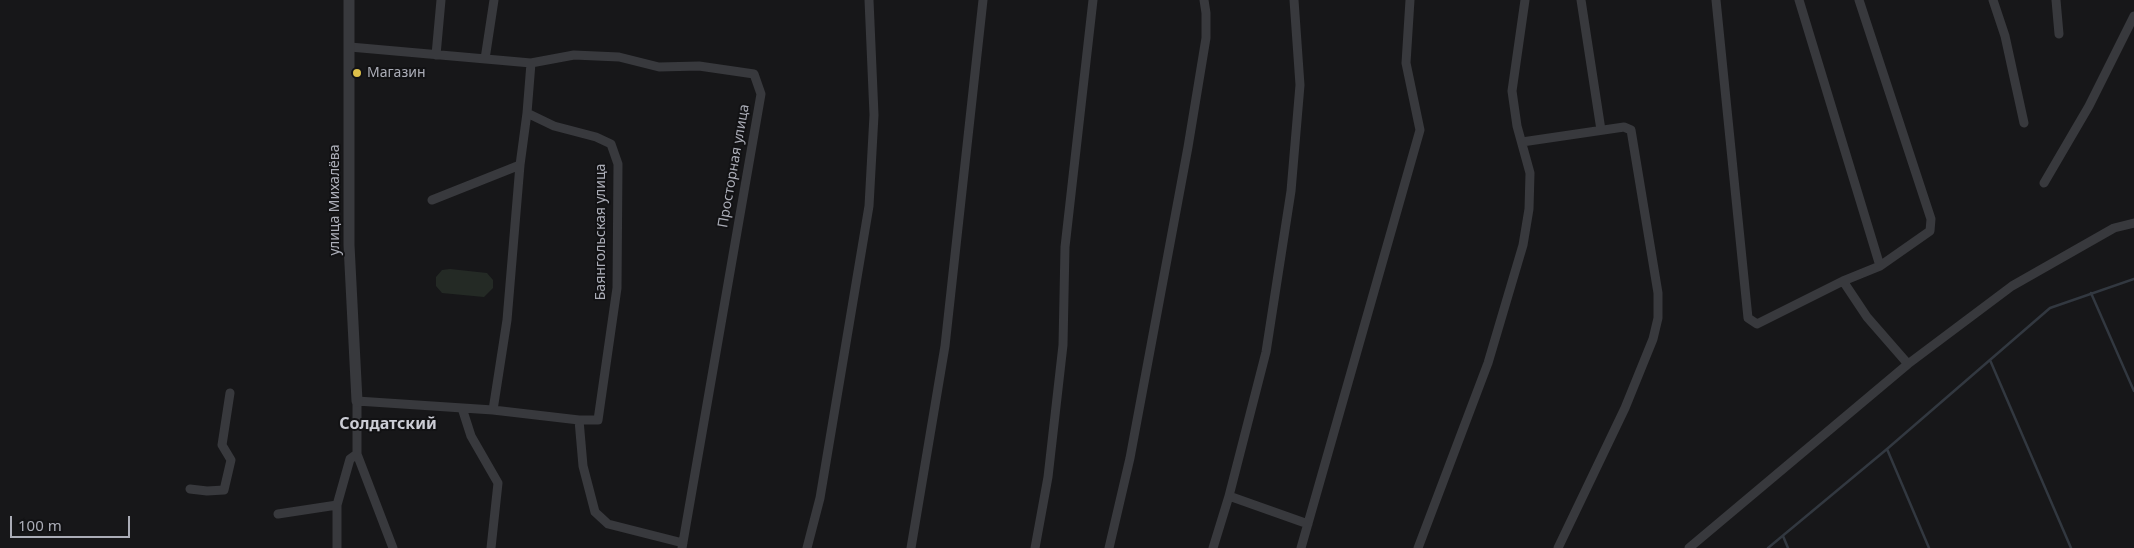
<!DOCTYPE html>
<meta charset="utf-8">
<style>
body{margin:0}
#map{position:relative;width:2134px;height:548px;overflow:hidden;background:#171719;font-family:"Noto Sans",sans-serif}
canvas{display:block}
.scale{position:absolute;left:10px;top:516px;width:120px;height:22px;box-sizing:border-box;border:2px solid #abadb7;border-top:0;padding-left:6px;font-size:15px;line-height:18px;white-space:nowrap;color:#abadb7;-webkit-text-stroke:4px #121214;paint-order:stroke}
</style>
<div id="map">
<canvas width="2134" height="548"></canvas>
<div class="scale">100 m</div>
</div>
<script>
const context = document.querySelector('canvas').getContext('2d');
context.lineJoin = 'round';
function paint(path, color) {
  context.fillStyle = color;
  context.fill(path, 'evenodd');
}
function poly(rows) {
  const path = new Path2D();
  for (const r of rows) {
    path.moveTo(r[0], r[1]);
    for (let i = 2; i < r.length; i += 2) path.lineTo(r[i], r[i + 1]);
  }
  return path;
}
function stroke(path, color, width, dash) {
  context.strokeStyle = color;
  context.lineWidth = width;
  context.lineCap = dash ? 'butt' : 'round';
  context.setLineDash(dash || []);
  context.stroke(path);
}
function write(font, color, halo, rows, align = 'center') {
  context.font = font + ' "Noto Sans",sans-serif';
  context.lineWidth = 4;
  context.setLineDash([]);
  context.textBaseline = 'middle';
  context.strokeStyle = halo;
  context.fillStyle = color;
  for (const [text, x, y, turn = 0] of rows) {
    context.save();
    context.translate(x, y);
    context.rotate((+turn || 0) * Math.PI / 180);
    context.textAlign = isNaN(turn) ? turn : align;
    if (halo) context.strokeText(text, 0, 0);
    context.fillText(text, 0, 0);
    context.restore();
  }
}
const green = poly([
 [450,269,487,273,493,280,493,288,484,297,442,293,436,286,436,277,442,270]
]);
const stream = poly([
 [2091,293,2134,391],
 [1990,360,2071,548],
 [1887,449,1929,548],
 [1783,536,1788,548],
 [1768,548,1887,449,2050,308,2134,279]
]);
const minor = poly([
 [1581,0,1601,130],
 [1716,0,1748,318,1757,324,1843,281,1880,266,1930,231,1931,219,1859,0],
 [1799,0,1880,266],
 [1993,0,2005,36,2024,123],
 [2056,0,2059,34],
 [350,47,531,63,574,55,619,57,659,67,699,66,754,74,761,94,682,548],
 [436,55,441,0],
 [485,59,494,0],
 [527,113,554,126,596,137,611,144,618,164,617,288,598,420,579,420],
 [1522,142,1624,127,1631,130,1658,293,1658,318,1653,339,1625,408,1558,548],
 [2044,183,2089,106,2134,16],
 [432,200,520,165],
 [1843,281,1867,317,1908,364],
 [462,408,471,436,498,483,491,548],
 [493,410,507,320,520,165,527,113,531,63],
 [190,489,207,491,224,490,231,460,222,445,230,393],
 [1229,496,1308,524],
 [278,514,337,505],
 [337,548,337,505,350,459,357,454],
 [393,548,357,454,357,401,493,410,579,420,583,466,595,512,608,524,683,543],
 [807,548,820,498,869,206,874,115,869,0],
 [911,548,945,346,983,0],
 [1035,548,1048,477,1063,345,1065,247,1093,0],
 [1109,548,1130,458,1188,147,1206,38,1206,13,1204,0],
 [1213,548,1229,496,1266,352,1291,191,1300,85,1294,0],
 [1301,548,1420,130,1406,63,1410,0],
 [1418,548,1488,363,1523,245,1529,209,1530,173,1517,126,1512,91,1525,0],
 [1689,548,1908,364,2012,286,2114,228,2134,223]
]);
const tertiary = poly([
 [349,0,349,245,357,401]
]);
const markers = [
 [357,73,5,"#dec04a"]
];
const poiNames = [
 ["Магазин",367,73]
];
const streetNames = [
 ["Просторная улица",734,166,-80],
 ["улица Михалёва",335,200,-90],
 ["Баянгольская улица",601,232,-90]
];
const quarterNames = [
 ["Солдатский",388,424]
];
paint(green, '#242a25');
stroke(stream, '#323840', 2.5);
stroke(minor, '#38393d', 9);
stroke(tertiary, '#38393d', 11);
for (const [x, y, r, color] of markers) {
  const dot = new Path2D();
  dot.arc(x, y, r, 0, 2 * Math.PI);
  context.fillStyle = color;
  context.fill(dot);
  stroke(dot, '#121214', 2);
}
write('14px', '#abadb7', '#121214', poiNames, 'left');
write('14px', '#abadb7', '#121214', streetNames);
write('bold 16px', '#cbccd4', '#121214', quarterNames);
</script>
